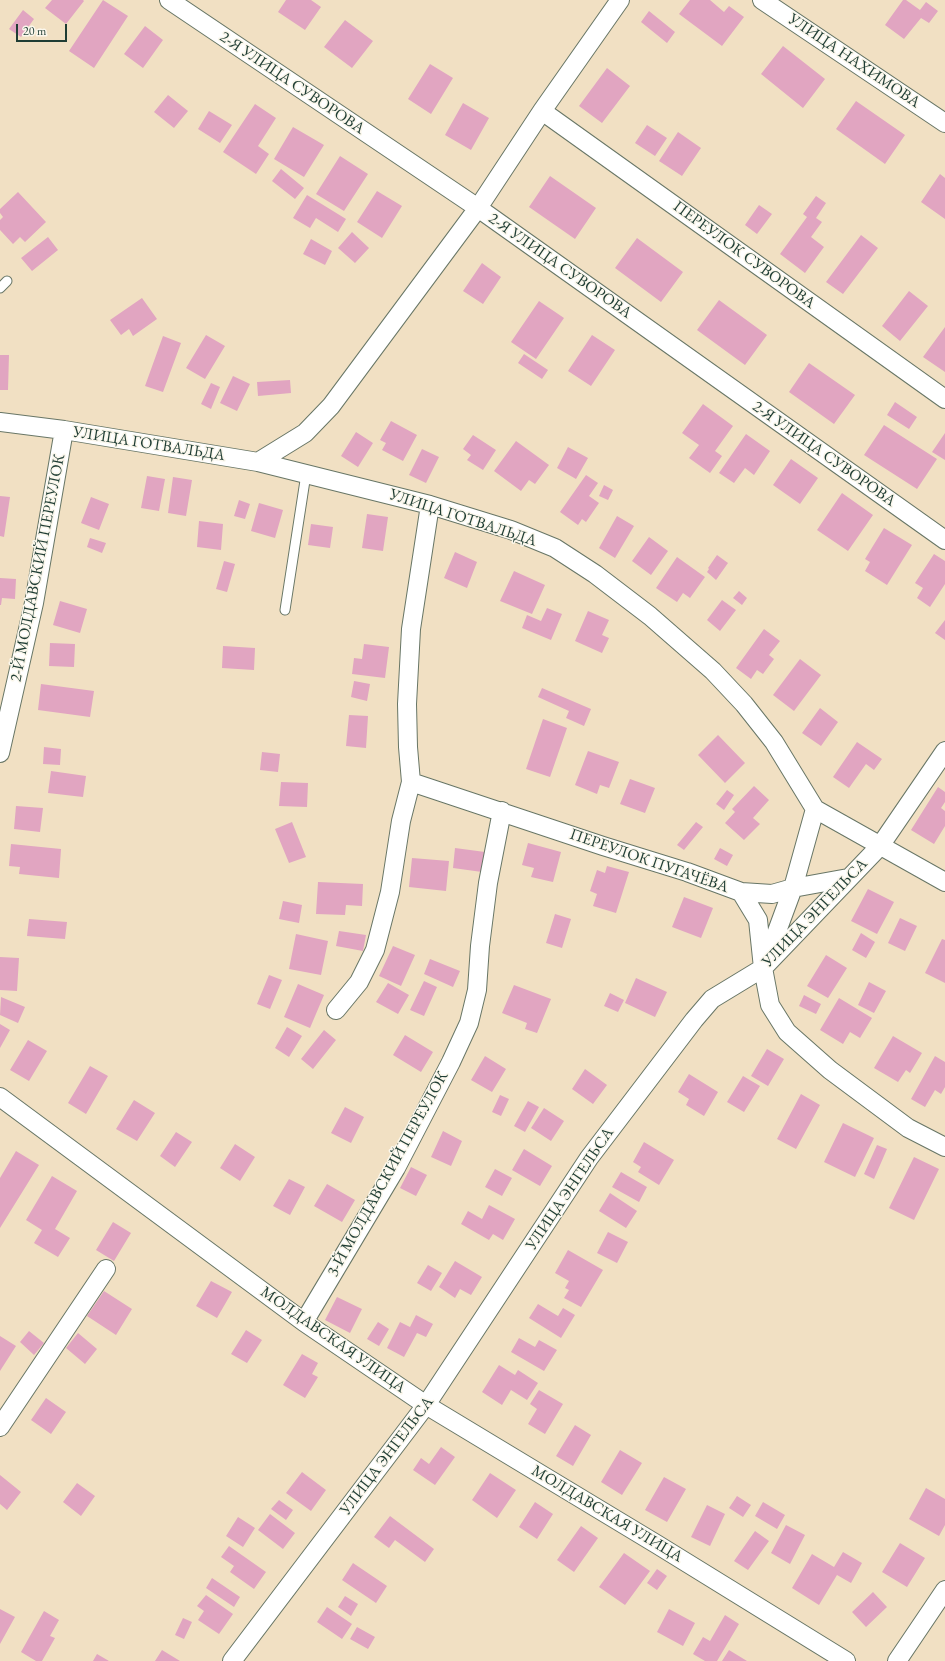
<!DOCTYPE html>
<meta charset="utf-8">
<style>
body{margin:0}
#map{position:relative;width:945px;height:1661px;overflow:hidden;background:#f1e0c3;font-family:"EB Garamond",serif}
canvas{display:block}
.scale{position:absolute;left:16px;top:24px;width:51px;height:18px;box-sizing:border-box;border:2px solid #1f3d34;border-top:0;padding-left:5px;font-size:12px;line-height:14px;white-space:nowrap;color:#1f3d34;-webkit-text-stroke:3px #fbf7ec;paint-order:stroke}
</style>
<div id="map">
<canvas width="945" height="1661"></canvas>
<div class="scale">20 m</div>
</div>
<script>
const context = document.querySelector('canvas').getContext('2d');
context.lineJoin = 'round';
function paint(path, color) {
  context.fillStyle = color;
  context.fill(path, 'evenodd');
}
function poly(rows) {
  const path = new Path2D();
  for (const r of rows) {
    path.moveTo(r[0], r[1]);
    for (let i = 2; i < r.length; i += 2) path.lineTo(r[i], r[i + 1]);
  }
  return path;
}
function stroke(path, color, width, dash) {
  context.strokeStyle = color;
  context.lineWidth = width;
  context.lineCap = dash ? 'butt' : 'round';
  context.setLineDash(dash || []);
  context.stroke(path);
}
function write(font, color, halo, rows, align = 'center') {
  context.font = font + ' "EB Garamond",serif';
  context.lineWidth = 3;
  context.setLineDash([]);
  context.textBaseline = 'middle';
  context.strokeStyle = halo;
  context.fillStyle = color;
  for (const [text, x, y, turn = 0] of rows) {
    context.save();
    context.translate(x, y);
    context.rotate((+turn || 0) * Math.PI / 180);
    context.textAlign = isNaN(turn) ? turn : align;
    if (halo) context.strokeText(text, 0, 0);
    context.fillText(text, 0, 0);
    context.restore();
  }
}
const building = poly([
 [52,0,83,0,84,1,66,24,45,8],
 [103,0,128,16,94,68,69,51],
 [286,0,311,0,321,7,305,30,278,12],
 [690,0,710,0,724,12,729,6,744,17,722,46,679,14],
 [903,0,906,0,920,10,926,2,938,11,929,23,921,18,904,39,885,25],
 [23,10,34,19,21,37,9,29],
 [649,11,675,32,667,43,641,22],
 [345,20,373,41,352,68,324,47],
 [145,26,163,40,143,68,124,54],
 [783,46,825,79,803,108,761,74],
 [430,64,453,78,431,114,408,99],
 [607,68,630,86,602,123,579,106],
 [168,95,188,111,174,128,154,112],
 [856,101,905,135,885,164,836,129],
 [463,103,489,118,471,150,445,135],
 [255,104,276,118,258,146,269,154,256,174,223,152],
 [209,111,232,125,220,143,198,129],
 [647,125,667,138,655,156,635,143],
 [293,127,324,145,304,177,274,159],
 [678,132,701,148,682,176,659,161],
 [340,156,368,174,344,211,316,194],
 [281,169,304,188,295,199,272,181],
 [940,174,945,178,945,219,921,202],
 [550,176,596,208,575,239,529,207],
 [377,191,402,206,382,238,357,222],
 [18,192,46,222,25,242,20,237,13,244,0,230,0,220,3,217,0,213,0,209],
 [307,195,346,219,338,232,316,218,310,228,293,218],
 [816,196,826,203,816,218,822,222,811,237,824,247,805,273,780,254,807,217,803,214],
 [759,205,772,214,757,234,745,225],
 [352,232,369,248,355,263,338,248],
 [861,235,878,248,843,294,826,282],
 [48,237,58,250,32,271,21,258],
 [637,238,683,272,661,302,615,268],
 [311,239,332,251,325,265,303,254],
 [482,263,501,277,483,304,463,291],
 [909,291,928,306,900,341,882,326],
 [142,298,157,319,133,336,129,329,121,335,110,320],
 [719,300,767,335,745,365,697,330],
 [539,301,564,318,536,359,511,342],
 [945,327,945,372,923,357],
 [206,335,225,346,205,379,186,368],
 [592,335,615,350,591,386,568,371],
 [163,336,181,343,163,392,145,386],
 [524,354,548,370,542,379,518,363],
 [0,355,9,355,8,390,0,390],
 [809,363,855,395,834,424,789,392],
 [233,376,250,384,237,411,220,403],
 [290,380,291,393,258,396,257,382],
 [211,383,220,387,211,409,201,404],
 [895,402,917,417,909,429,887,415],
 [703,404,733,426,715,451,722,456,710,473,689,458,699,445,682,433],
 [391,421,417,435,403,461,382,450,386,443,380,440],
 [884,425,937,459,917,489,864,455],
 [356,432,373,443,358,467,341,456],
 [945,433,945,460,932,452],
 [746,434,770,451,754,475,745,468,734,483,719,473],
 [473,435,496,450,483,470,467,460,471,455,463,449],
 [516,441,549,465,535,484,529,480,521,491,494,471],
 [568,447,588,458,576,479,557,468],
 [422,449,439,457,426,483,409,475],
 [791,459,818,478,800,504,773,485],
 [586,475,598,483,589,496,599,503,586,522,582,519,578,525,560,512],
 [147,476,165,479,159,511,141,508],
 [173,477,192,480,186,516,168,513],
 [604,485,613,490,608,500,599,496],
 [842,493,873,515,848,551,817,530],
 [0,496,10,497,4,537,0,536],
 [91,497,109,504,99,530,81,523],
 [239,500,250,504,245,519,234,516],
 [259,503,283,510,275,538,251,531],
 [367,514,388,517,383,551,362,548],
 [617,516,634,526,615,558,599,548],
 [199,521,223,524,221,550,197,547],
 [311,524,333,527,330,548,308,545],
 [884,528,912,545,887,585,865,571,870,562,865,559],
 [649,537,668,551,651,575,632,561],
 [90,538,106,543,102,553,87,547],
 [455,552,477,562,467,588,444,578],
 [934,554,945,561,945,584,930,607,917,598,923,588,915,583],
 [717,555,728,563,716,580,707,572,709,569,708,568],
 [677,557,705,577,690,598,683,593,677,602,656,588],
 [224,561,235,564,227,592,216,589],
 [514,571,545,585,532,614,500,601],
 [0,578,16,579,15,599,2,598,1,605,0,605],
 [739,591,747,598,742,605,733,598],
 [722,600,736,610,720,631,707,620],
 [60,601,87,609,80,633,53,625],
 [547,608,562,614,551,640,522,628,527,615,541,621],
 [588,611,609,620,602,635,609,638,602,653,575,641],
 [945,620,945,640,935,633],
 [764,629,780,641,769,655,774,659,763,674,757,670,751,679,736,668],
 [50,643,75,644,74,667,49,666],
 [364,644,389,647,385,678,352,674,354,658,362,659],
 [223,646,255,648,254,670,222,668],
 [800,659,821,675,794,711,773,695],
 [354,681,370,684,367,701,351,697],
 [41,684,94,691,90,717,38,710],
 [542,688,591,709,584,726,566,718,569,711,538,697],
 [820,708,838,722,821,746,802,733],
 [349,715,368,716,366,748,346,746],
 [543,719,567,728,550,777,526,769],
 [718,735,745,763,725,783,698,755],
 [857,742,882,759,874,770,866,764,849,788,833,777],
 [44,747,61,749,60,765,43,764],
 [588,751,619,762,609,788,600,785,597,794,575,785],
 [262,752,280,754,278,772,260,770],
 [51,771,86,776,83,797,48,793],
 [630,779,655,788,645,813,620,804],
 [281,782,308,783,307,807,279,806],
 [754,786,769,800,753,818,760,824,744,840,725,823,735,812,732,809],
 [938,787,945,792,945,802,941,808,945,811,945,826,934,844,911,830],
 [727,790,734,795,724,810,716,804],
 [16,806,43,808,40,832,14,829],
 [292,822,306,857,289,863,275,829],
 [696,822,703,827,684,850,677,845],
 [528,843,561,852,553,882,531,877,534,868,522,865],
 [11,844,61,849,59,878,19,874,20,867,9,866],
 [455,848,485,852,482,872,453,868],
 [720,848,733,855,727,866,714,859],
 [412,858,449,861,446,891,409,887],
 [607,866,629,872,616,913,593,906,597,894,590,891,597,870,605,873],
 [318,882,363,884,362,906,346,905,345,915,316,914],
 [868,889,894,902,877,934,851,921],
 [684,897,713,908,701,938,672,927],
 [283,901,302,905,299,923,279,919],
 [555,914,571,919,562,948,546,943],
 [900,918,917,926,905,951,888,943],
 [29,919,67,922,65,939,27,936],
 [339,931,366,935,363,951,336,946],
 [861,933,875,942,866,958,852,950],
 [296,934,328,941,321,975,289,969],
 [942,939,945,940,945,983,925,973],
 [393,946,415,955,401,986,379,976],
 [826,955,847,968,828,998,807,986],
 [0,957,19,958,17,991,0,990],
 [430,959,460,971,453,987,424,974],
 [269,975,282,980,270,1009,257,1004],
 [636,978,667,992,655,1017,625,1003],
 [424,981,437,987,424,1016,410,1010],
 [869,982,886,991,874,1013,858,1005],
 [388,983,409,995,398,1014,376,1002],
 [298,984,324,995,310,1028,284,1017],
 [514,985,551,999,537,1033,525,1029,527,1023,502,1013],
 [610,993,624,1000,618,1012,604,1006],
 [804,995,821,1004,816,1014,799,1006],
 [1,997,25,1007,18,1023,0,1015],
 [839,998,872,1018,860,1038,850,1032,843,1044,820,1030],
 [0,1024,10,1030,0,1048],
 [287,1027,302,1036,289,1057,275,1048],
 [324,1030,336,1040,313,1069,301,1059],
 [405,1035,433,1052,421,1072,393,1055],
 [893,1036,922,1053,910,1073,906,1070,898,1082,874,1068],
 [28,1040,47,1051,29,1081,10,1070],
 [767,1049,784,1059,768,1086,751,1076],
 [485,1056,506,1069,492,1092,471,1080],
 [935,1056,945,1062,945,1087,941,1094,935,1090,925,1107,911,1099],
 [90,1066,108,1076,86,1114,68,1103],
 [585,1069,607,1085,593,1104,572,1089],
 [689,1074,718,1092,704,1116,686,1105,689,1099,678,1092],
 [743,1076,760,1086,744,1112,727,1102],
 [801,1094,820,1105,796,1149,777,1139],
 [500,1095,509,1099,501,1116,492,1112],
 [134,1100,155,1113,137,1141,116,1129],
 [528,1101,539,1107,525,1132,514,1126],
 [345,1107,364,1117,351,1143,331,1133],
 [544,1108,564,1121,551,1141,531,1128],
 [843,1123,874,1138,855,1177,824,1162],
 [443,1131,462,1141,451,1166,431,1157],
 [176,1132,192,1142,175,1167,160,1156],
 [644,1142,674,1160,659,1185,638,1172,641,1167,633,1162],
 [235,1144,255,1157,240,1181,220,1168],
 [877,1145,887,1149,874,1179,864,1174],
 [524,1149,552,1166,540,1186,512,1170],
 [16,1151,39,1165,0,1228,0,1178],
 [914,1157,939,1169,914,1220,889,1208],
 [411,1167,427,1175,416,1196,400,1188],
 [495,1169,512,1178,502,1196,485,1187],
 [621,1172,647,1187,639,1202,612,1187],
 [52,1176,77,1191,55,1229,70,1238,58,1257,34,1243,42,1230,26,1220],
 [289,1179,305,1187,290,1215,273,1206],
 [327,1184,355,1200,342,1222,314,1206],
 [610,1193,637,1211,626,1228,599,1211],
 [489,1205,515,1219,503,1240,493,1234,489,1240,461,1224,468,1211,482,1219],
 [113,1222,131,1233,114,1261,96,1250],
 [608,1232,628,1242,617,1263,597,1253],
 [568,1250,603,1270,581,1307,564,1298,569,1290,565,1288,569,1281,555,1273],
 [455,1261,482,1277,471,1295,460,1289,455,1298,439,1287],
 [428,1265,442,1273,431,1291,417,1283],
 [211,1281,232,1292,217,1318,196,1306],
 [104,1291,132,1309,116,1335,87,1316],
 [337,1297,362,1309,350,1333,325,1320],
 [538,1304,558,1316,563,1308,575,1315,561,1338,529,1318],
 [416,1315,433,1324,426,1337,417,1333,404,1357,387,1348,400,1322,410,1327],
 [378,1322,389,1329,379,1346,367,1339],
 [246,1330,262,1340,247,1363,231,1354],
 [29,1331,44,1343,34,1355,20,1342],
 [78,1333,97,1349,85,1364,66,1348],
 [0,1336,16,1346,0,1371],
 [519,1338,535,1347,539,1340,557,1350,544,1371,511,1352],
 [302,1354,318,1363,312,1374,318,1377,305,1398,283,1385],
 [499,1365,515,1375,518,1370,538,1383,527,1400,511,1390,502,1405,482,1392],
 [539,1390,563,1404,545,1434,528,1424,537,1409,530,1404],
 [46,1398,66,1412,51,1434,31,1420],
 [575,1425,591,1435,573,1466,556,1456],
 [441,1447,455,1457,435,1485,413,1470,421,1458,429,1464],
 [620,1450,642,1463,622,1495,601,1482],
 [302,1472,326,1490,311,1511,286,1493],
 [490,1473,516,1490,497,1518,472,1500],
 [0,1475,21,1492,7,1510,0,1504],
 [664,1477,686,1489,667,1522,645,1510],
 [77,1483,95,1496,81,1516,63,1502],
 [926,1488,945,1499,945,1525,939,1536,909,1519],
 [737,1496,751,1505,743,1517,729,1508],
 [279,1500,293,1510,286,1520,271,1509],
 [535,1502,553,1514,537,1539,519,1527],
 [763,1502,785,1515,777,1529,755,1516],
 [707,1505,725,1514,710,1546,691,1537],
 [270,1514,295,1533,283,1549,258,1530],
 [390,1516,434,1549,425,1562,395,1540,389,1548,374,1537],
 [238,1517,255,1528,243,1547,226,1536],
 [786,1525,805,1535,790,1564,771,1553],
 [581,1526,598,1538,574,1572,557,1560],
 [755,1531,769,1541,748,1570,734,1561],
 [900,1543,925,1558,907,1587,882,1572],
 [229,1546,266,1572,254,1589,230,1572,234,1566,221,1557],
 [843,1552,862,1563,851,1583,837,1575,819,1605,792,1588,812,1554,834,1567],
 [624,1553,650,1571,625,1605,599,1587],
 [353,1563,387,1586,376,1603,342,1580],
 [657,1569,667,1576,657,1590,647,1583],
 [212,1578,240,1597,234,1607,206,1588],
 [873,1592,887,1607,866,1627,852,1612],
 [206,1595,233,1614,219,1634,198,1620,204,1611,197,1606],
 [345,1596,358,1604,351,1616,338,1607],
 [327,1607,352,1624,342,1639,317,1622],
 [0,1609,15,1617,0,1644],
 [669,1609,695,1623,683,1646,657,1632],
 [44,1611,59,1620,50,1636,55,1638,42,1661,36,1661,21,1652],
 [725,1615,739,1624,717,1661,705,1661,693,1654,703,1637,710,1641],
 [183,1618,192,1622,184,1639,175,1635],
 [357,1627,375,1637,368,1649,350,1639],
 [162,1650,180,1661,155,1661],
 [729,1650,747,1661,722,1661],
 [97,1654,109,1661,93,1661]
]);
const service = poly([
 [0,288,7,281],
 [285,610,306,474]
]);
const minor = poly([
 [169,0,478,208,945,540],
 [762,0,945,123],
 [542,111,945,399],
 [0,422,64,430,258,462,430,505,511,530,555,548,595,574,650,616,713,671,744,704,774,742,815,809,945,882],
 [258,462,305,433,331,406,478,208,542,111,620,0],
 [0,753,34,603,64,430],
 [411,782,603,846,687,872,741,892,758,920,763,968,770,1005,787,1032,830,1070,908,1128,945,1147],
 [741,892,772,894,793,888,848,878],
 [766,961,793,888,815,809],
 [336,1010,359,982,375,950,390,892,401,821,411,782,408,747,407,704,411,629,430,505],
 [0,1097,304,1322,426,1405,658,1545,846,1661],
 [304,1322,396,1168,451,1062,469,1023,477,990,480,946,488,883,502,811],
 [0,1427,106,1269],
 [232,1661,426,1405,589,1158,694,1020,712,999,763,968,880,846,945,751],
 [897,1661,945,1590]
]);
const streetNames = [
 ["УЛИЦА НАХИМОВА",854,61,34],
 ["2-Я УЛИЦА СУВОРОВА",292,83,34],
 ["ПЕРЕУЛОК СУВОРОВА",744,255,36],
 ["2-Я УЛИЦА СУВОРОВА",560,266,35],
 ["УЛИЦА ГОТВАЛЬДА",149,444,9],
 ["2-Я УЛИЦА СУВОРОВА",824,454,35],
 ["УЛИЦА ГОТВАЛЬДА",463,518,18],
 ["2-Й МОЛДАВСКИЙ ПЕРЕУЛОК",38,568,-79],
 ["ПЕРЕУЛОК ПУГАЧЁВА",649,861,19],
 ["УЛИЦА ЭНГЕЛЬСА",815,913,-46],
 ["3-Й МОЛДАВСКИЙ ПЕРЕУЛОК",388,1174,-61],
 ["УЛИЦА ЭНГЕЛЬСА",570,1189,-56],
 ["МОЛДАВСКАЯ УЛИЦА",333,1340,35],
 ["УЛИЦА ЭНГЕЛЬСА",387,1456,-53],
 ["МОЛДАВСКАЯ УЛИЦА",607,1514,31]
];
paint(building, '#e1a5c1');
stroke(service, '#687666', 11);
stroke(minor, '#687666', 20);
stroke(service, '#fff', 9);
stroke(minor, '#fff', 18);
write('16px', '#1f3d34', '#fbf7ec', streetNames);
</script>
